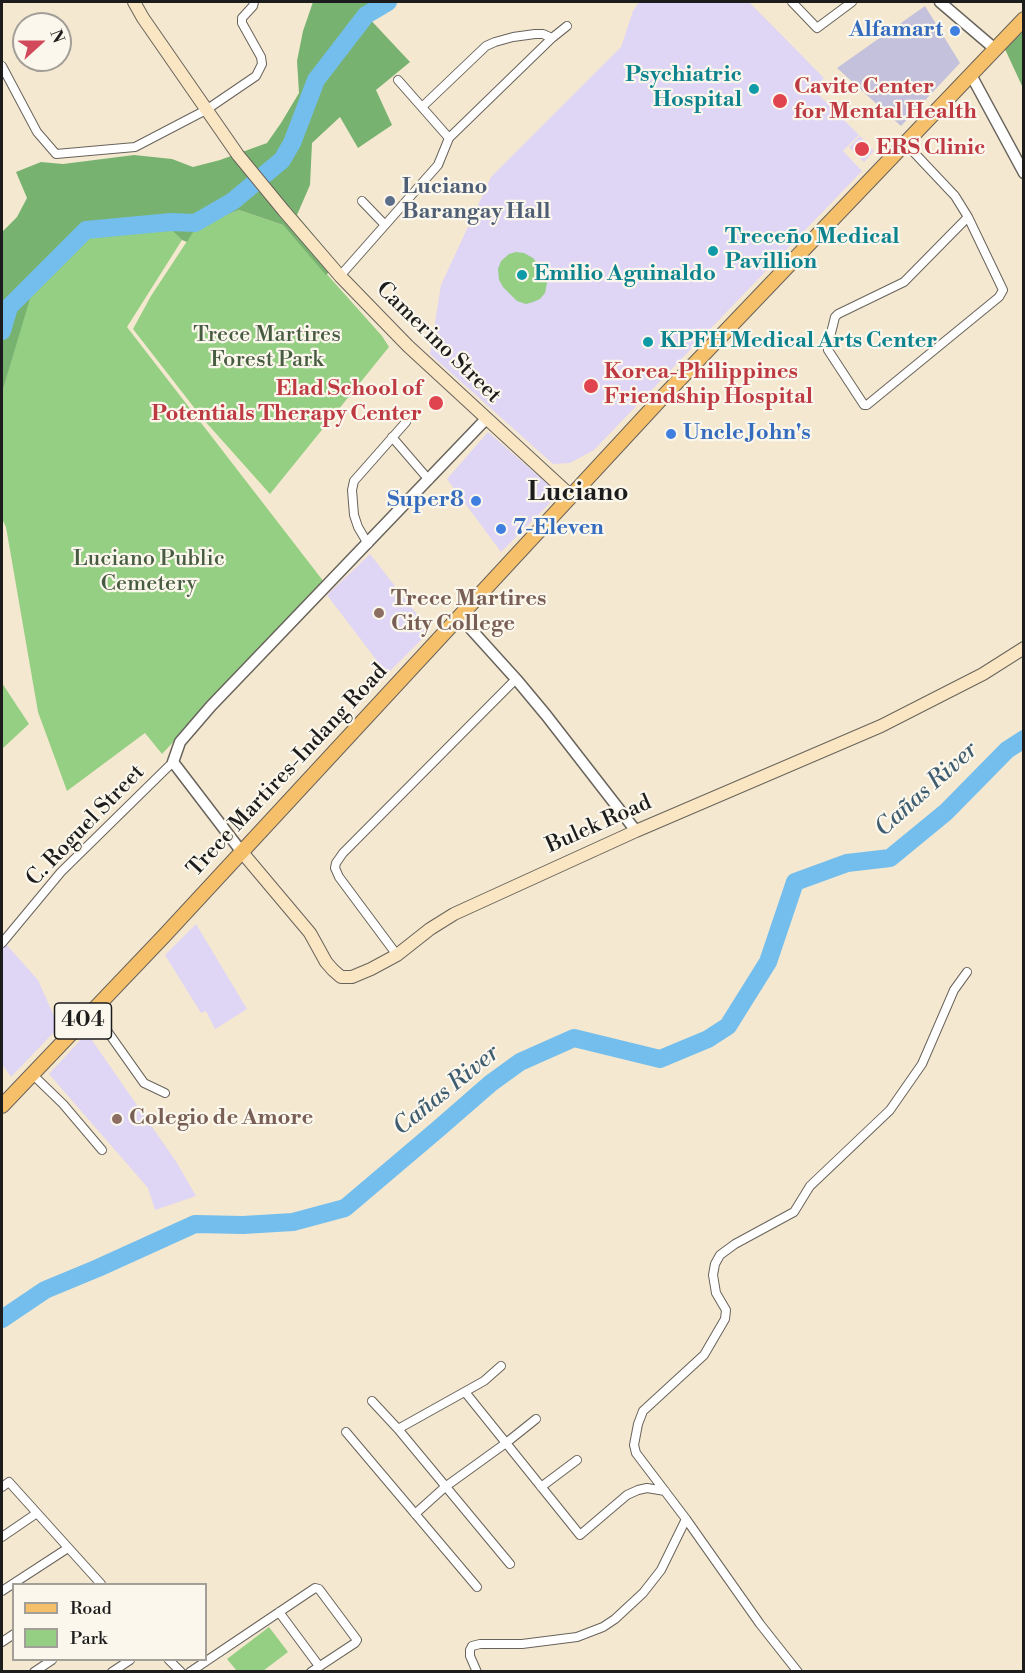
<!DOCTYPE html>
<meta charset="utf-8">
<style>
body{margin:0}
#map{position:relative;width:1025px;height:1673px;overflow:hidden;background:#f5e8d0;font-family:"Libre Bodoni",serif}
canvas{display:block}
.frame{position:absolute;inset:0;border:3px solid #1c1c1c;pointer-events:none}
.legend{position:absolute;left:12px;top:1583px;width:195px;height:78px;box-sizing:border-box;background:#fbf7ec;border:2px solid #a29f99;margin:0;padding:8px 10px;list-style:none;font-size:18px;color:#1c1c1c}
.legend li{display:flex;align-items:center;gap:12px;height:30px}
.legend b{width:30px;border:2px solid #a29f99}
.north{position:absolute;left:12px;top:12px;width:60px;height:60px;box-sizing:border-box;background:#fbf7ec;border:2px solid #a29f99;border-radius:50%;rotate:69deg;font-size:16px;font-weight:700;line-height:24px;text-align:center;color:#1c1c1c}
.north::after{content:'';display:block;margin:auto;width:21px;height:27px;background:#d1495b;clip-path:polygon(50% 0,100% 100%,50% 72%,0 100%)}
</style>
<div id="map">
<canvas width="1025" height="1673"></canvas>
<div class="frame"></div>
<ul class="legend">
<li><b style="height:8px;background:#f6c06b"></b>Road</li>
<li><b style="height:16px;background:#95cf83"></b>Park</li>
</ul>
<div class="north">N</div>
</div>
<script>
const context = document.querySelector('canvas').getContext('2d');
context.lineJoin = 'round';
function paint(path, color) {
  context.fillStyle = color;
  context.fill(path, 'evenodd');
}
function poly(rows) {
  const path = new Path2D();
  for (const r of rows) {
    path.moveTo(r[0], r[1]);
    for (let i = 2; i < r.length; i += 2) path.lineTo(r[i], r[i + 1]);
  }
  return path;
}
function stroke(path, color, width, dash) {
  context.strokeStyle = color;
  context.lineWidth = width;
  context.lineCap = dash ? 'butt' : 'round';
  context.setLineDash(dash || []);
  context.stroke(path);
}
function write(font, color, halo, rows, align = 'center') {
  context.font = font + ' "Libre Bodoni",serif';
  context.lineWidth = 4.5;
  context.setLineDash([]);
  context.textBaseline = 'middle';
  context.strokeStyle = halo;
  context.fillStyle = color;
  for (const [text, x, y, turn = 0] of rows) {
    context.save();
    context.translate(x, y);
    context.rotate((+turn || 0) * Math.PI / 180);
    context.textAlign = isNaN(turn) ? turn : align;
    if (halo) context.strokeText(text, 0, 0);
    context.fillText(text, 0, 0);
    context.restore();
  }
}
const built = poly([
 [639,2,749,2,824,78,813,89,859,135,843,151,862,171,594,450,570,463,553,464,430,354,441,285,491,177,621,47,633,11],
 [860,136,874,151,864,162,849,147],
 [488,432,559,494,501,552,447,479],
 [370,554,430,631,387,674,327,595],
 [196,924,247,1009,215,1029,206,1011,201,1013,165,955],
 [5,943,38,980,59,1027,11,1077,2,1064,2,948],
 [87,1033,177,1163,196,1196,155,1210,148,1188,49,1074]
]);
const industrial = poly([
 [925,6,960,63,901,126,837,68]
]);
const green = poly([
 [239,210,283,225,382,336,389,347,270,494,203,419,133,329,151,296,197,226],
 [164,223,182,240,127,327,324,582,162,754,145,733,67,791,38,712,6,527,2,519,2,393,33,286,87,236],
 [516,252,524,253,533,258,546,275,547,283,545,293,540,299,533,302,526,304,517,301,503,287,499,280,498,269,501,261,509,254],
 [2,683,29,724,2,749],
 [269,1627,288,1652,263,1671,237,1671,227,1659]
]);
const forest = poly([
 [313,2,388,2,366,15,410,62,376,90,392,125,358,148,340,117,312,143,310,185,297,215,338,264,326,275,283,225,239,210,197,226,187,242,182,240,164,223,87,236,32,292,2,393,2,232,17,217,27,198,16,172,41,162,63,164,134,155,172,159,193,167,220,160,267,143,281,123,299,93,297,61,303,31],
 [1023,28,1023,88,1004,47]
]);
const river = poly([
 [2,331,9,307,86,230,171,222,195,223,233,201,282,160,292,143,316,80,366,15,388,2],
 [2,1319,45,1290,98,1268,195,1224,243,1225,293,1222,345,1208,437,1130,491,1083,520,1062,574,1038,660,1059,708,1039,728,1026,768,962,795,882,847,863,890,858,946,812,1007,750,1024,739]
]);
const minor = poly([
 [792,2,817,28,852,2],
 [2,66,37,132,56,154,135,147,206,110,256,76,262,64,261,57,242,23,242,18,253,6,254,2],
 [398,80,449,138],
 [422,107,486,46,495,42,513,37,535,34,543,34,552,38],
 [905,143,955,196,968,217,1003,290,999,297,867,405,864,405,828,350,828,345,835,317,838,314,904,282,968,217],
 [362,201,385,225],
 [340,276,438,165,449,138,552,38,567,26],
 [392,437,429,480],
 [368,544,358,527,354,515,352,490,354,481,406,422],
 [2,943,61,872,173,762],
 [397,955,339,877,335,868,336,863,343,853,516,679],
 [93,1011,144,1083,165,1093],
 [32,1074,63,1104,102,1150],
 [465,1392,580,1535,627,1495,638,1490,647,1488,665,1491],
 [372,1401,398,1429,510,1564],
 [398,1429,484,1381,501,1366],
 [346,1432,477,1587],
 [2,1487,9,1482,101,1584],
 [541,1487,577,1460],
 [415,1514,445,1487,506,1443,536,1419],
 [2,1537,37,1513],
 [2,1591,68,1548],
 [279,1612,319,1666],
 [2,1642,14,1634],
 [169,1660,181,1672],
 [34,1672,52,1660],
 [112,1672,130,1660],
 [190,1672,315,1588,319,1589,357,1640,355,1643,311,1672],
 [477,1672,470,1656,470,1650,472,1646,480,1644,522,1644,577,1637,603,1627,615,1619,643,1593,661,1570,686,1519],
 [798,1672,760,1624,686,1519,636,1453,634,1445,638,1424,643,1411,704,1355,725,1319,726,1310,716,1293,713,1275,715,1264,720,1255,735,1244,794,1212,810,1186,890,1110,922,1064,954,990,967,972]
]);
const tertiary = poly([
 [940,2,995,49],
 [971,75,1024,173],
 [460,617,516,679,546,715,636,831],
 [241,851,173,762,180,742,211,706,486,419]
]);
const secondary = poly([
 [134,2,143,18,238,155,284,211,340,276,408,346,571,496],
 [241,851,310,933,326,962,333,970,341,977,352,977,371,969,397,955,430,929,454,914,636,831,881,726,983,674,1024,648]
]);
const primary = poly([
 [2,1106,164,936,658,402,1024,19]
]);
const markers = [
 [955,31,6,"#3f7fe0"],
 [754,89,6,"#0f9aa8"],
 [780,101,8,"#e0444e"],
 [862,149,8,"#e0444e"],
 [390,201,6,"#5c6f8a"],
 [713,251,6,"#0f9aa8"],
 [522,275,6,"#0f9aa8"],
 [648,342,6,"#0f9aa8"],
 [591,386,8,"#e0444e"],
 [436,403,8,"#e0444e"],
 [671,434,6,"#3f7fe0"],
 [476,501,6,"#3f7fe0"],
 [501,529,6,"#3f7fe0"],
 [379,613,6,"#8d6e63"],
 [117,1119,6,"#8d6e63"]
];
const shields = [
 [83,1021,57]
];
const shieldNames = [
 ["404",83,1021]
];
const shopNames = [
 ["Alfamart",943,31],
 ["Uncle John's",683,434,"left"],
 ["Super8",464,501],
 ["7-Eleven",513,529,"left"]
];
const cultureNames = [
 ["Psychiatric",742,76,"right"],
 ["Hospital",742,101,"right"],
 ["Treceño Medical",725,238],
 ["Pavillion",725,263],
 ["Emilio Aguinaldo",534,275],
 ["KPFH Medical Arts Center",660,342]
];
const healthNames = [
 ["Cavite Center",794,88],
 ["for Mental Health",794,113],
 ["ERS Clinic",876,149],
 ["Korea-Philippines",604,373],
 ["Friendship Hospital",604,398],
 ["Elad School of",422,390,"right"],
 ["Potentials Therapy Center",422,415,"right"]
];
const serviceNames = [
 ["Luciano",402,188],
 ["Barangay Hall",402,213]
];
const parkNames = [
 ["Trece Martires",267,336],
 ["Forest Park",267,361],
 ["Luciano Public",149,560],
 ["Cemetery",149,585]
];
const streetNames = [
 ["Camerino Street",438,343,44],
 ["Trece Martires-Indang Road",288,771,-47],
 ["Bulek Road",599,825,-24],
 ["C. Roguel Street",86,826,-46]
];
const educationNames = [
 ["Trece Martires",391,600],
 ["City College",391,625],
 ["Colegio de Amore",129,1119]
];
const waterNames = [
 ["Cañas River",927,790,-42],
 ["Cañas River",447,1091,-39]
];
const quarterNames = [
 ["Luciano",578,494]
];
paint(built, '#dfd5f5');
paint(industrial, '#c3c1db');
paint(green, '#95cf83');
paint(forest, '#78b271');
stroke(river, '#74beed', 18);
stroke(minor, '#68635b', 10);
stroke(tertiary, '#68635b', 13);
stroke(secondary, '#68635b', 14);
stroke(primary, '#68635b', 16);
stroke(minor, '#fff', 8);
stroke(tertiary, '#fff', 10);
stroke(secondary, '#fbe6c4', 12);
stroke(primary, '#f6c06b', 14);
for (const [x, y, r, color] of markers) {
  const dot = new Path2D();
  dot.arc(x, y, r, 0, 2 * Math.PI);
  context.fillStyle = color;
  context.fill(dot);
  stroke(dot, '#fbf7ec', 2);
}
for (const [x, y, w] of shields) {
  const box = new Path2D();
  box.roundRect(x - w / 2, y - 18, w, 36, 4.5);
  context.fillStyle = '#fbf7ec';
  context.fill(box);
  stroke(box, '#1c1c1c', 1.5);
}
write('bold 21px', '#1c1c1c', null, shieldNames);
write('bold 22px', '#366cbe', '#fbf7ec', shopNames, 'right');
write('bold 22px', '#0d838f', '#fbf7ec', cultureNames, 'left');
write('bold 22px', '#be3a42', '#fbf7ec', healthNames, 'left');
write('bold 22px', '#4e5e75', '#fbf7ec', serviceNames, 'left');
write('22px', '#465b40', '#fbf7ec', parkNames);
write('22px', '#1c1c1c', '#fbf7ec', streetNames);
write('bold 22px', '#785e54', '#fbf7ec', educationNames, 'left');
write('italic 24px', '#3f5d70', '#fbf7ec', waterNames);
write('bold 26px', '#1c1c1c', '#fbf7ec', quarterNames);
</script>
